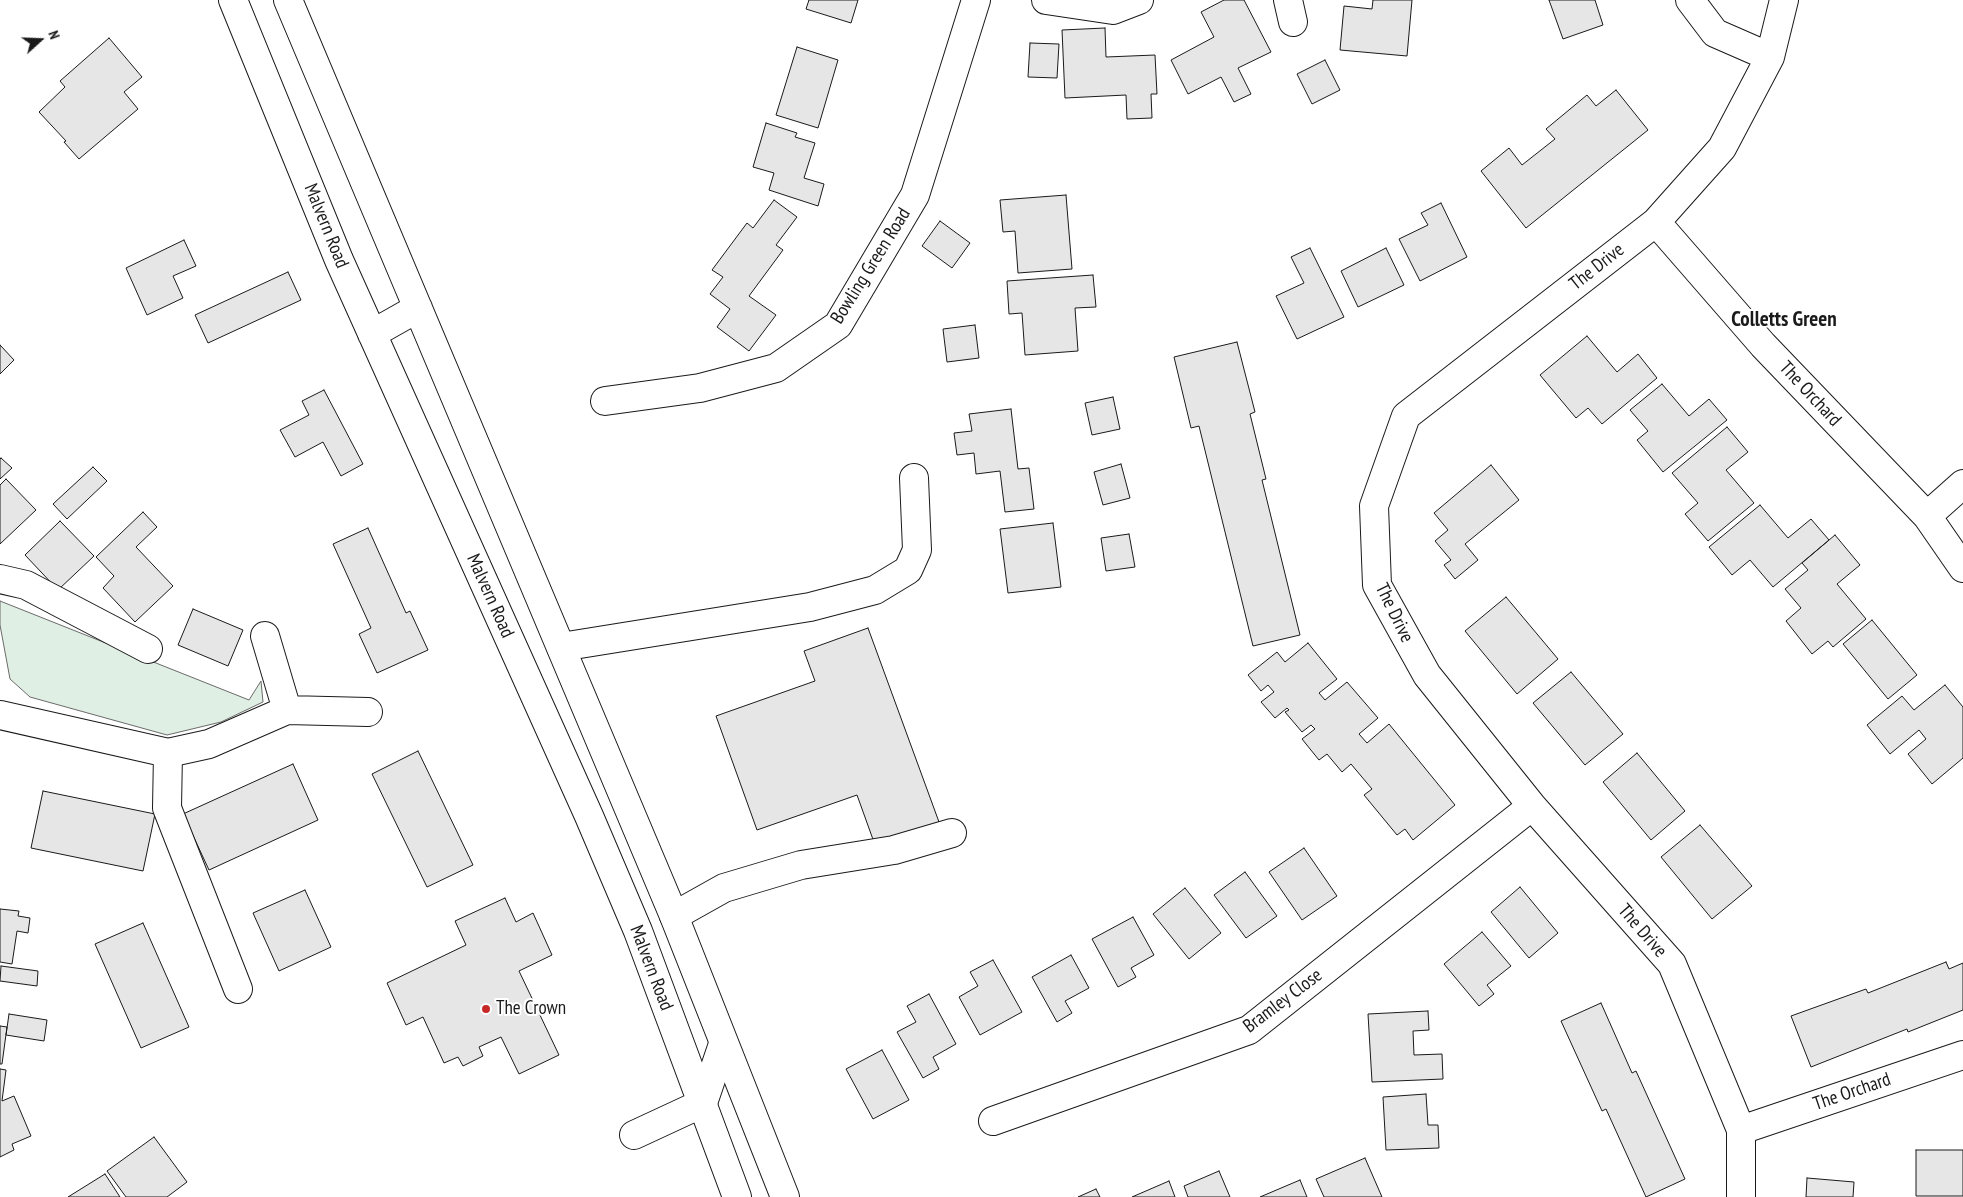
<!DOCTYPE html>
<style>
body{margin:0}
#map{position:relative;width:1963px;height:1197px;overflow:hidden;background:#fff;font-family:"PT Sans Narrow",sans-serif}
canvas{display:block}
.north{position:absolute;left:15px;top:15px;width:50px;height:50px;-webkit-text-stroke:4px #fff;paint-order:stroke;rotate:70deg;font-size:14px;font-weight:700;line-height:20px;text-align:center;color:#1a1a1a}
.north::after{content:'';display:block;margin:auto;width:18px;height:22px;background:#1a1a1a;clip-path:polygon(50% 0,100% 100%,50% 72%,0 100%)}
</style>
<div id="map">
<canvas width="1963" height="1197"></canvas>
<div class="north">N</div>
</div>
<script>
const context = document.querySelector('canvas').getContext('2d');
context.lineJoin = 'round';
function paint(path, color) {
  context.fillStyle = color;
  context.fill(path, 'evenodd');
}
function poly(rows) {
  const path = new Path2D();
  for (const r of rows) {
    path.moveTo(r[0], r[1]);
    for (let i = 2; i < r.length; i += 2) path.lineTo(r[i], r[i + 1]);
  }
  return path;
}
function stroke(path, color, width, dash) {
  context.strokeStyle = color;
  context.lineWidth = width;
  context.lineCap = dash ? 'butt' : 'round';
  context.setLineDash(dash || []);
  context.stroke(path);
}
function write(font, color, halo, rows, align = 'center') {
  context.font = font + ' "PT Sans Narrow",sans-serif';
  context.lineWidth = 4;
  context.setLineDash([]);
  context.textBaseline = 'middle';
  context.strokeStyle = halo;
  context.fillStyle = color;
  for (const [text, x, y, turn = 0] of rows) {
    context.save();
    context.translate(x, y);
    context.rotate((+turn || 0) * Math.PI / 180);
    context.textAlign = isNaN(turn) ? turn : align;
    if (halo) context.strokeText(text, 0, 0);
    context.fillText(text, 0, 0);
    context.restore();
  }
}
const green = poly([
 [0,601,249,700,261,681,263,702,221,722,167,735,30,697,10,679,0,625,0,601]
]);
const building = poly([
 [809,0,858,0,851,23,806,9,809,0],
 [1224,0,1244,0,1271,52,1238,68,1251,94,1234,102,1221,77,1188,94,1171,60,1214,37,1201,12,1224,0],
 [1373,0,1412,0,1407,56,1340,50,1344,6,1372,9,1373,0],
 [1549,0,1595,0,1603,25,1563,39,1549,0],
 [1105,28,1106,57,1155,55,1157,94,1151,94,1152,118,1127,119,1126,95,1065,98,1062,30,1105,28],
 [109,38,142,77,124,92,138,109,79,159,64,142,66,141,39,112,65,87,60,81,109,38],
 [1030,43,1059,44,1057,78,1028,77,1030,43],
 [797,47,838,60,818,128,776,115,797,47],
 [1325,60,1340,90,1312,104,1297,74,1325,60],
 [1616,90,1648,130,1526,228,1481,171,1509,148,1522,165,1555,139,1546,129,1587,95,1596,106,1616,90],
 [766,123,797,133,795,137,815,143,804,178,824,184,818,206,769,190,774,173,753,167,766,123],
 [1066,195,1072,269,1018,273,1015,231,1003,232,1000,200,1066,195],
 [774,200,797,217,776,245,783,250,749,296,776,315,749,351,717,327,730,309,710,294,723,277,712,270,747,223,753,228,774,200],
 [1441,203,1467,257,1420,281,1399,239,1428,225,1421,213,1441,203],
 [940,221,970,243,952,268,922,246,940,221],
 [184,240,196,266,173,276,183,298,147,315,126,268,184,240],
 [1310,248,1344,317,1297,339,1276,296,1304,283,1291,257,1310,248],
 [1386,248,1404,285,1358,307,1341,271,1386,248],
 [288,272,301,300,208,343,195,315,288,272],
 [1093,275,1096,307,1075,308,1078,351,1025,355,1022,313,1009,314,1007,281,1093,275],
 [975,325,979,358,947,362,943,329,975,325],
 [1587,336,1617,372,1638,354,1657,378,1602,424,1588,408,1576,418,1540,375,1587,336],
 [1237,342,1255,412,1250,414,1266,479,1262,480,1300,635,1253,646,1199,426,1191,428,1174,357,1237,342],
 [0,345,14,360,0,374,0,345],
 [1662,384,1689,416,1709,399,1727,420,1663,472,1637,440,1648,431,1630,410,1662,384],
 [324,390,363,464,341,476,323,442,295,457,280,430,309,415,302,401,324,390],
 [1113,397,1120,429,1092,435,1085,403,1113,397],
 [1011,409,1018,469,1029,468,1034,509,1005,512,1000,471,976,474,974,453,957,455,954,433,972,431,969,414,1011,409],
 [1727,427,1748,452,1726,470,1754,503,1708,541,1685,514,1698,503,1672,473,1727,427],
 [1,458,12,468,0,479,0,459,1,458],
 [1121,464,1130,498,1103,505,1094,472,1121,464],
 [1491,465,1519,500,1465,544,1478,560,1455,579,1444,565,1451,560,1435,541,1448,530,1434,513,1491,465],
 [93,467,107,481,67,519,53,504,93,467],
 [6,479,36,510,0,544,0,485,6,479],
 [1760,505,1788,538,1811,519,1829,540,1773,587,1750,560,1732,575,1709,547,1760,505],
 [143,512,157,527,136,547,173,586,135,622,103,588,114,576,96,557,143,512],
 [60,521,94,556,58,590,25,555,60,521],
 [1053,523,1061,587,1008,593,1000,529,1053,523],
 [368,528,406,613,410,611,428,650,377,673,359,634,371,628,333,544,368,528],
 [1129,534,1135,567,1106,571,1101,538,1129,534],
 [1835,535,1860,565,1837,584,1866,619,1833,647,1828,641,1812,654,1786,621,1801,608,1785,589,1808,570,1802,563,1835,535],
 [1506,597,1558,659,1517,694,1465,631,1506,597],
 [193,609,243,630,228,666,178,645,193,609],
 [1872,620,1917,675,1888,699,1843,644,1872,620],
 [868,628,939,822,875,845,857,795,757,830,716,716,815,681,804,651,868,628],
 [1308,643,1337,679,1319,693,1325,700,1347,682,1378,718,1359,734,1367,743,1389,724,1455,805,1413,840,1405,829,1397,835,1364,795,1372,789,1351,764,1342,772,1327,754,1319,760,1302,739,1315,729,1311,725,1302,732,1285,712,1289,710,1287,708,1275,718,1261,702,1274,692,1268,685,1261,691,1248,675,1277,652,1285,662,1308,643],
 [1571,672,1623,734,1585,765,1533,703,1571,672],
 [1945,685,1963,707,1963,758,1932,784,1908,754,1926,739,1919,730,1890,754,1867,725,1902,696,1914,710,1945,685],
 [418,751,473,865,427,887,372,774,418,751],
 [1637,753,1685,811,1651,840,1603,782,1637,753],
 [293,764,318,820,209,870,183,814,293,764],
 [43,791,155,814,143,871,31,848,43,791],
 [1700,825,1752,886,1712,919,1661,857,1700,825],
 [1304,848,1337,896,1302,920,1269,872,1304,848],
 [1245,872,1277,916,1246,938,1214,895,1245,872],
 [1520,887,1558,933,1529,958,1491,912,1520,887],
 [1185,888,1221,933,1189,959,1153,914,1185,888],
 [305,890,331,947,279,971,253,913,305,890],
 [505,898,516,922,533,913,552,955,519,971,559,1055,519,1074,501,1037,479,1047,483,1056,463,1066,458,1057,444,1063,423,1017,406,1025,387,983,466,945,455,921,505,898],
 [0,909,19,911,18,916,30,918,28,933,17,931,12,964,0,962,0,909],
 [1133,917,1154,955,1131,968,1136,977,1118,987,1092,939,1133,917],
 [143,923,189,1027,141,1048,95,944,143,923],
 [1482,932,1511,966,1487,985,1494,994,1479,1006,1444,964,1482,932],
 [1071,955,1089,988,1065,1001,1072,1013,1057,1022,1032,977,1071,955],
 [993,960,1022,1012,980,1035,959,997,978,986,970,972,993,960],
 [1946,962,1949,969,1963,963,1963,1010,1908,1032,1907,1029,1811,1067,1791,1016,1866,989,1868,993,1946,962],
 [1,966,38,971,37,986,0,981,1,966],
 [929,994,956,1044,933,1057,939,1069,923,1078,897,1032,916,1022,907,1006,929,994],
 [1601,1003,1632,1073,1636,1071,1685,1179,1646,1197,1606,1109,1602,1111,1561,1021,1601,1003],
 [1428,1011,1429,1030,1413,1031,1414,1055,1442,1054,1443,1079,1372,1082,1368,1014,1428,1011],
 [9,1014,47,1020,44,1041,6,1035,9,1014],
 [0,1026,7,1027,2,1064,0,1064,0,1026],
 [882,1050,909,1100,873,1119,846,1069,882,1050],
 [0,1069,6,1070,2,1101,14,1096,31,1136,12,1144,14,1150,0,1157,0,1069],
 [1426,1094,1428,1125,1438,1125,1439,1148,1386,1150,1383,1097,1426,1094],
 [154,1137,187,1182,167,1197,126,1197,107,1171,154,1137],
 [1916,1150,1963,1150,1963,1196,1916,1196,1916,1150],
 [1365,1158,1382,1197,1324,1197,1316,1179,1365,1158],
 [1219,1171,1230,1197,1188,1197,1184,1186,1219,1171],
 [105,1174,120,1197,68,1197,105,1174],
 [1807,1178,1854,1182,1853,1197,1806,1197,1807,1178],
 [1300,1180,1307,1197,1260,1197,1300,1180],
 [1169,1181,1175,1197,1132,1197,1169,1181],
 [1096,1189,1100,1197,1078,1197,1096,1189]
]);
const minor = poly([
 [1046,0,1113,10,1139,0],
 [1288,0,1293,22],
 [1690,0,1715,33,1770,57],
 [1656,222,1763,345,1927,516,1963,568],
 [605,401,700,388,776,368,838,325,915,195,976,0],
 [1927,516,1963,484],
 [0,579,26,585,148,649],
 [265,636,287,710],
 [561,647,810,607,875,590,908,570,917,550,914,478],
 [0,715,168,753,209,744,287,710,368,712],
 [168,753,167,808,238,989],
 [674,916,724,888,801,865,894,850,952,833],
 [993,1121,1249,1030,1532,806],
 [1741,1130,1963,1055],
 [634,1135,703,1103,723,1044],
 [1741,1197,1741,1130,1672,964,1532,806,1427,675,1377,585,1374,506,1406,416,1656,222,1722,148,1770,57,1784,0]
]);
const highway = poly([
 [233,0,339,260,589,816,638,931,737,1197],
 [288,0,674,916,785,1197],
 [372,334,418,308]
]);
const markers = [
 [486,1009,5,"#c62828"]
];
const streetNames = [
 ["Malvern Road",326,226,68],
 ["Bowling Green Road",871,266,-58],
 ["The Drive",1597,267,-38],
 ["The Orchard",1810,394,47],
 ["Malvern Road",490,596,66],
 ["The Drive",1394,613,64],
 ["The Drive",1642,931,49],
 ["Malvern Road",651,968,69],
 ["Bramley Close",1283,1001,-37],
 ["The Orchard",1852,1092,-19]
];
const poiNames = [
 ["The Crown",496,1009]
];
const quarterNames = [
 ["Colletts Green",1784,320]
];
paint(green, '#e0efe3');
stroke(green, '#6a6a6a', 1);
paint(building, '#e6e6e6');
stroke(building, '#1a1a1a', 1);
stroke(minor, '#1a1a1a', 30);
stroke(highway, '#1a1a1a', 30);
stroke(minor, '#fff', 28);
stroke(highway, '#fff', 28);
for (const [x, y, r, color] of markers) {
  const dot = new Path2D();
  dot.arc(x, y, r, 0, 2 * Math.PI);
  context.fillStyle = color;
  context.fill(dot);
  stroke(dot, '#fff', 2);
}
write('19px', '#1a1a1a', '#fff', streetNames);
write('19px', '#1a1a1a', '#fff', poiNames, 'left');
write('bold 21px', '#1a1a1a', '#fff', quarterNames);
</script>
